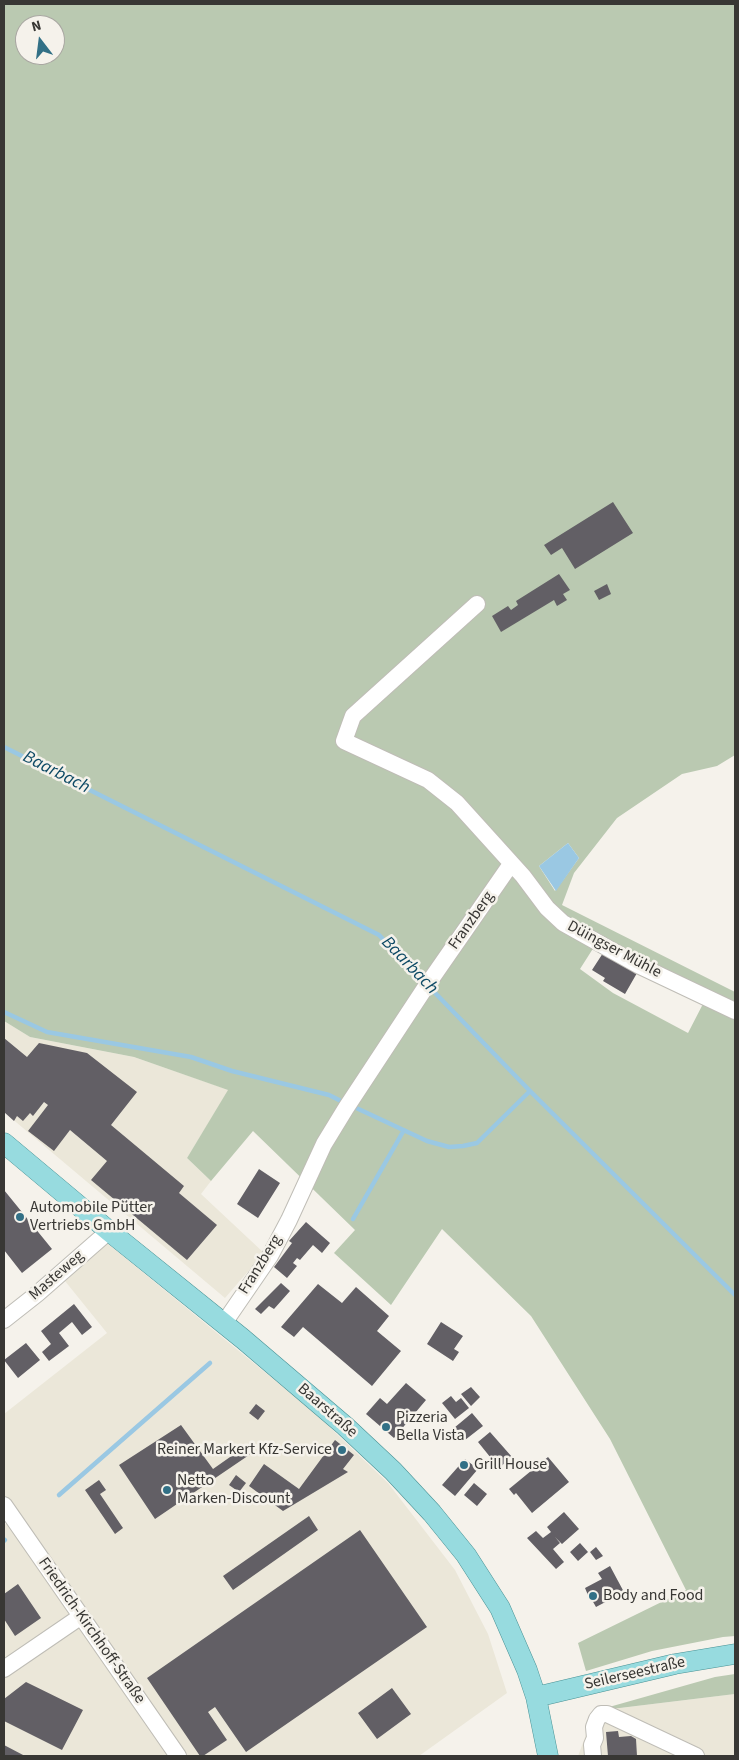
<!DOCTYPE html>
<meta charset="utf-8">
<style>
body{margin:0}
#map{position:relative;width:739px;height:1760px;overflow:hidden;background:#f5f2eb;font-family:"Source Sans 3",sans-serif}
canvas{display:block}
.frame{position:absolute;inset:0;border:5px solid #383734;pointer-events:none}
.north{position:absolute;left:15px;top:15px;width:50px;height:50px;box-sizing:border-box;background:#f5f2eb;border:1px solid #a9a7a2;border-radius:50%;rotate:345deg;font-size:14px;font-weight:700;line-height:20px;text-align:center;color:#383734}
.north::after{content:'';display:block;margin:auto;width:18px;height:22px;background:#327086;clip-path:polygon(50% 0,100% 100%,50% 72%,0 100%)}
</style>
<div id="map">
<canvas width="739" height="1760"></canvas>
<div class="frame"></div>
<div class="north">N</div>
</div>
<script>
const context = document.querySelector('canvas').getContext('2d');
context.lineJoin = 'round';
function paint(path, color) {
  context.fillStyle = color;
  context.fill(path, 'evenodd');
}
function poly(rows) {
  const path = new Path2D();
  for (const r of rows) {
    path.moveTo(r[0], r[1]);
    for (let i = 2; i < r.length; i += 2) path.lineTo(r[i], r[i + 1]);
  }
  return path;
}
function stroke(path, color, width, dash) {
  context.strokeStyle = color;
  context.lineWidth = width;
  context.lineCap = dash ? 'butt' : 'round';
  context.setLineDash(dash || []);
  context.stroke(path);
}
function write(font, color, halo, rows, align = 'center') {
  context.font = font + ' "Source Sans 3",sans-serif';
  context.lineWidth = 5;
  context.setLineDash([]);
  context.textBaseline = 'middle';
  context.strokeStyle = halo;
  context.fillStyle = color;
  for (const [text, x, y, turn = 0] of rows) {
    context.save();
    context.translate(x, y);
    context.rotate((+turn || 0) * Math.PI / 180);
    context.textAlign = isNaN(turn) ? turn : align;
    if (halo) context.strokeText(text, 0, 0);
    context.fillText(text, 0, 0);
    context.restore();
  }
}
const built = poly([
 [4,1021,30,1037,134,1057,229,1090,187,1158,211,1181,201,1194,264,1253,225,1298,4,1112],
 [107,1243,316,1414,388,1483,455,1570,488,1634,507,1693,419,1756,4,1756,4,1525,18,1516,4,1497,4,1414,107,1333,65,1281],
 [735,1694,735,1756,578,1756,595,1711]
]);
const green = poly([
 [4,4,735,4,735,755,717,766,682,774,617,818,574,873,562,905,735,992,735,1008,563,919,545,899,518,864,483,826,480,830,506,864,521,878,545,910,562,927,594,947,580,969,613,993,688,1033,705,1000,735,1016,735,1636,723,1637,652,1651,586,1671,578,1643,686,1590,610,1439,531,1316,442,1229,391,1305,334,1253,355,1230,253,1131,211,1181,187,1158,228,1090,134,1057,30,1037,4,1021],
 [25,25,55,25,55,55,25,55],
 [568,843,579,858,555,891,539,866],
 [735,1674,735,1694,595,1711,715,1677]
]);
const water = poly([
 [568,843,579,858,556,891,539,866]
]);
const stream = poly([
 [4,747,379,935,530,1091,735,1295],
 [4,1012,47,1032,191,1057,232,1071,329,1095,345,1103],
 [352,1106,427,1141,449,1147,463,1146,477,1143,530,1091],
 [353,1219,404,1130],
 [59,1495,210,1363],
 [4,1541,5,1540]
]);
const building = poly([
 [613,502,633,533,575,569,562,548,551,555,544,545],
 [559,574,570,590,563,594,567,600,557,606,554,600,501,632,492,616,508,606,511,610,518,605,516,601],
 [607,584,611,594,599,600,594,591],
 [603,953,637,973,625,994,603,981,605,978,592,970],
 [4,1038,27,1057,39,1043,87,1053,137,1092,111,1125,184,1186,179,1193,217,1225,187,1260,91,1180,107,1161,70,1130,54,1151,28,1131,48,1105,44,1102,33,1116,30,1113,23,1121,17,1116,14,1121,4,1112],
 [259,1169,280,1183,258,1218,237,1204],
 [4,1190,52,1249,22,1273,4,1250],
 [306,1222,330,1243,322,1253,313,1245,300,1260,297,1258,293,1263,297,1266,287,1278,274,1267,292,1243,289,1241],
 [281,1283,290,1291,274,1309,269,1306,261,1314,255,1309],
 [318,1284,342,1303,356,1287,389,1316,377,1331,401,1351,372,1386,303,1327,294,1337,281,1327],
 [74,1304,92,1327,82,1335,72,1322,59,1333,69,1346,49,1361,42,1352,51,1344,41,1331],
 [441,1322,463,1336,454,1349,459,1352,453,1361,427,1344],
 [26,1343,40,1360,18,1378,4,1360],
 [406,1383,426,1400,394,1438,366,1414,380,1398,387,1404],
 [471,1387,480,1397,471,1406,461,1394],
 [451,1396,456,1402,461,1398,469,1408,455,1419,442,1403],
 [256,1404,265,1411,258,1420,249,1413],
 [472,1413,483,1426,465,1440,454,1428],
 [181,1425,213,1469,250,1443,255,1451,155,1519,119,1465],
 [490,1432,512,1457,499,1468,478,1442],
 [335,1440,354,1455,343,1469,348,1472,283,1511,249,1486,264,1464,299,1489],
 [548,1457,569,1482,532,1513,516,1493,514,1495,509,1489],
 [465,1459,478,1469,455,1496,442,1485],
 [236,1475,246,1483,239,1492,229,1485],
 [99,1480,106,1490,100,1494,123,1528,115,1534,85,1490],
 [474,1483,487,1494,477,1506,464,1495],
 [564,1512,579,1529,562,1544,555,1537,560,1543,553,1549,564,1562,556,1569,527,1538,536,1531,543,1538,551,1532,547,1527],
 [309,1516,318,1530,233,1590,223,1576],
 [360,1530,427,1627,246,1752,215,1707,208,1712,227,1740,203,1756,200,1756,147,1678],
 [580,1543,588,1552,578,1561,570,1552],
 [596,1547,603,1556,596,1560,590,1552],
 [610,1566,625,1594,614,1601,613,1598,596,1607,592,1600,590,1600,585,1588,602,1579,598,1573],
 [18,1584,41,1618,15,1636,4,1619,4,1594],
 [26,1682,83,1710,62,1750,4,1721,4,1699],
 [392,1688,411,1714,377,1739,358,1713],
 [618,1731,619,1737,631,1736,636,1739,637,1756,608,1756,606,1732],
 [4,1745,25,1756,4,1756]
]);
const minor = poly([
 [477,604,353,716,344,741,428,780,457,803,523,876,547,908,563,923,638,965,735,1011],
 [4,1320,37,1294,109,1231],
 [224,1323,270,1256,289,1220,324,1144,346,1108,425,988,511,864],
 [4,1505,178,1756],
 [4,1669,80,1617],
 [593,1756,592,1745,595,1738,594,1727,597,1719,601,1714,607,1714,696,1756]
]);
const major = poly([
 [4,1143,109,1231,243,1339,345,1426,393,1471,432,1513,466,1555,500,1608,527,1670,536,1697,548,1756],
 [536,1697,675,1664,735,1654]
]);
const markers = [
 [20,1217,5,"#327086"],
 [386,1427,5,"#327086"],
 [342,1450,5,"#327086"],
 [464,1465,5,"#327086"],
 [167,1490,5,"#327086"],
 [593,1596,5,"#327086"]
];
const streetNames = [
 ["Franzberg",472,921,-55],
 ["Düingser Mühle",614,950,28],
 ["Franzberg",261,1265,-58],
 ["Masteweg",57,1276,-41],
 ["Baarstraße",327,1411,41],
 ["Friedrich-Kirchhoff-Straße",91,1631,55],
 ["Seilerseestraße",635,1674,-13]
];
const poiNames = [
 ["Automobile Pütter",30,1208],
 ["Vertriebs GmbH",30,1226],
 ["Pizzeria",396,1418],
 ["Bella Vista",396,1436],
 ["Reiner Markert Kfz-Service",332,1450,"right"],
 ["Grill House",474,1465],
 ["Netto",177,1481],
 ["Marken-Discount",177,1499],
 ["Body and Food",603,1596]
];
const waterNames = [
 ["Baarbach",56,773,27],
 ["Baarbach",409,966,46]
];
paint(built, '#ebe7d9');
paint(green, '#bac9b1');
paint(water, '#9ac8e3');
stroke(stream, '#9ac8e3', 4.5);
paint(building, '#625f65');
stroke(minor, '#bfbdb6', 18);
stroke(major, '#499295', 21);
stroke(minor, '#fff', 16);
stroke(major, '#97dbdf', 20);
for (const [x, y, r, color] of markers) {
  const dot = new Path2D();
  dot.arc(x, y, r, 0, 2 * Math.PI);
  context.fillStyle = color;
  context.fill(dot);
  stroke(dot, '#f5f2eb', 2);
}
write('16px', '#383734', '#f5f2eb', streetNames);
write('16px', '#383734', '#f5f2eb', poiNames, 'left');
write('italic 18px', '#0e4a65', '#f5f2eb', waterNames);
</script>
